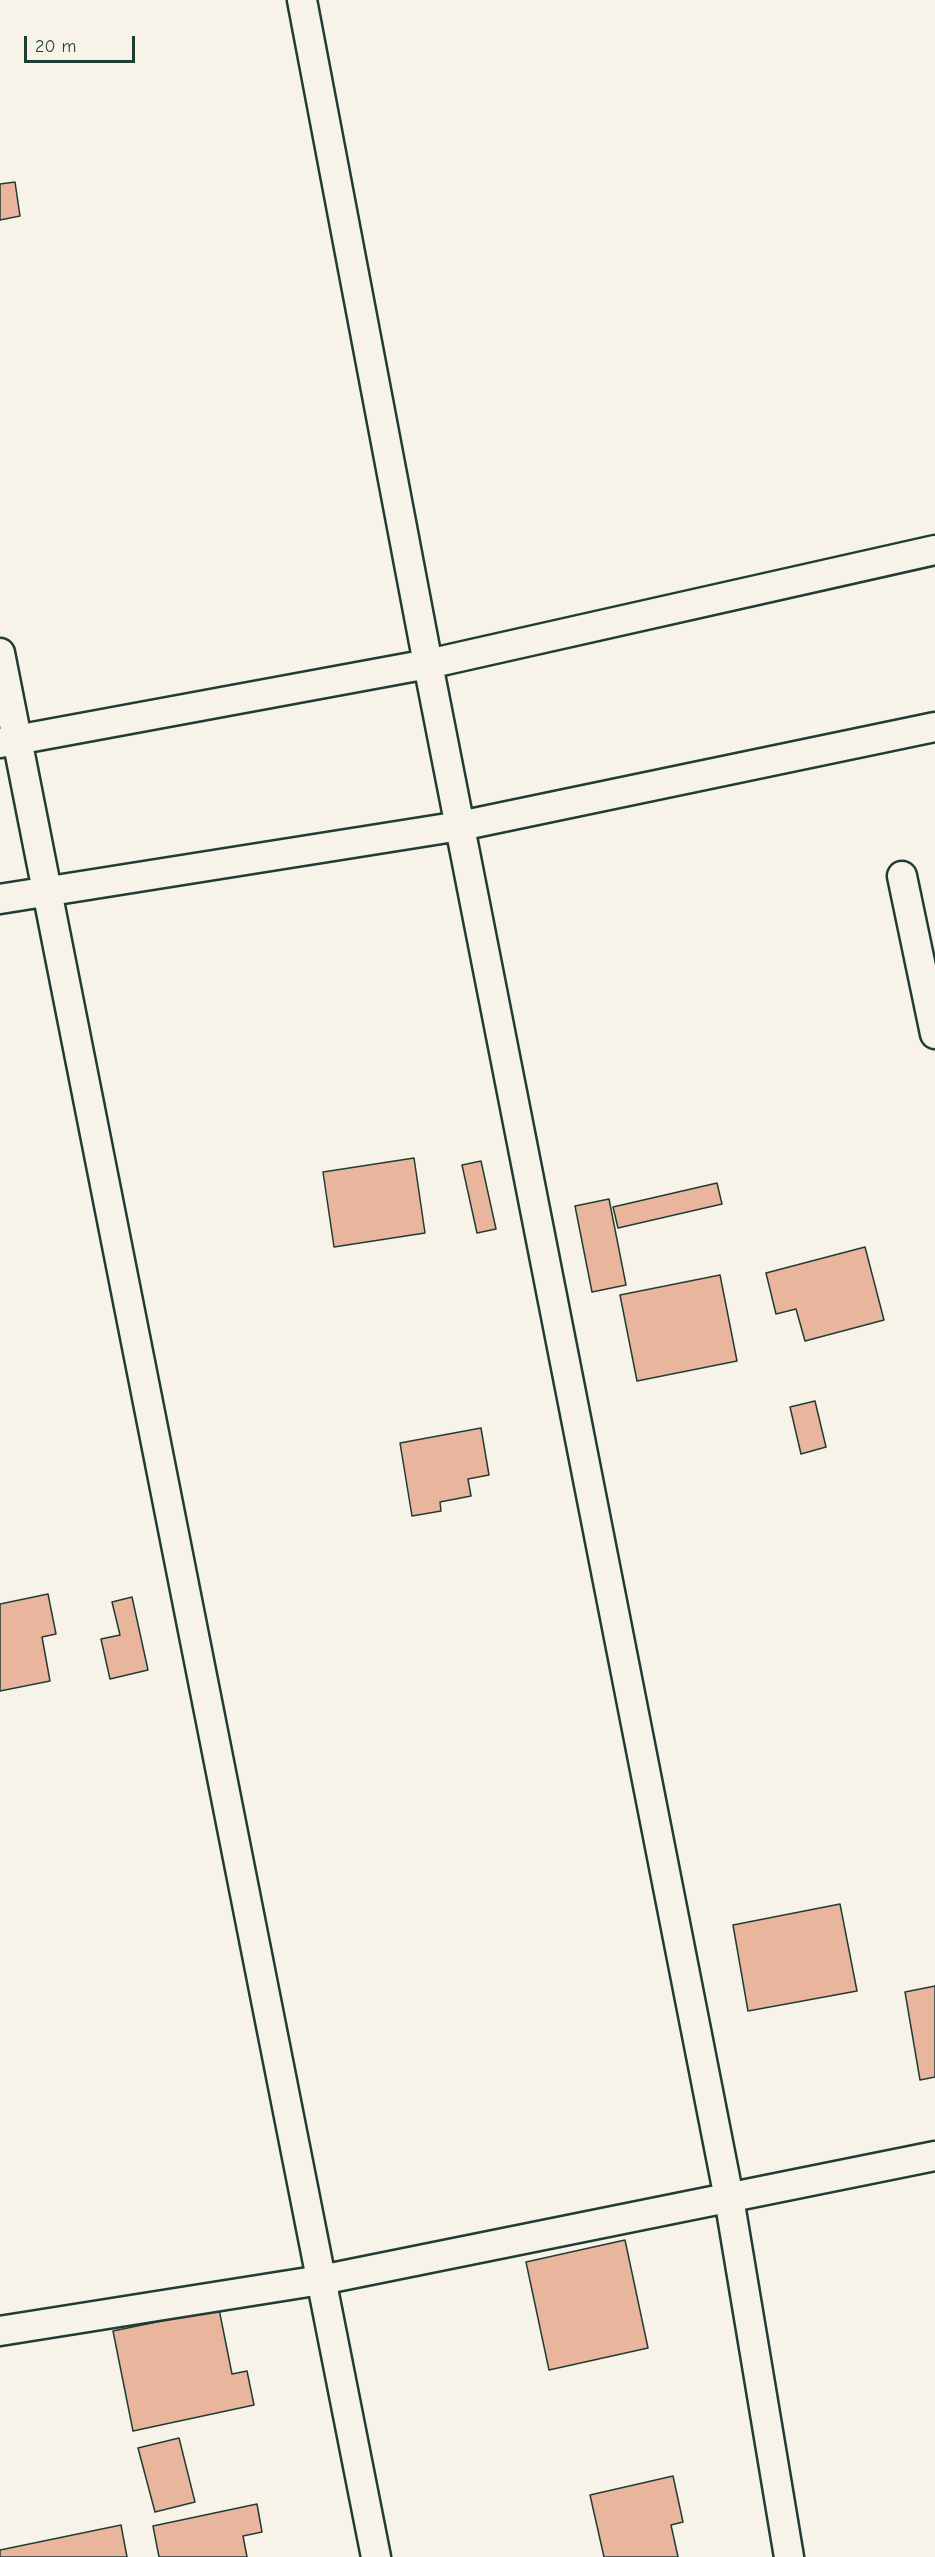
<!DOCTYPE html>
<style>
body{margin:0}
#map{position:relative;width:935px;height:2557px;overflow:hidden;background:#f7f3e8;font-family:"Comic Neue",sans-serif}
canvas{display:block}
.scale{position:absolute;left:24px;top:36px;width:111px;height:27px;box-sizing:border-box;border:3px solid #1f3d34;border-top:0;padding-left:8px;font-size:18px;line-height:21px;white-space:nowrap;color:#1f3d34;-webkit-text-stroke:4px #f7f3e8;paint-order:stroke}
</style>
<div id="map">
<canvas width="935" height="2557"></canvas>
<div class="scale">20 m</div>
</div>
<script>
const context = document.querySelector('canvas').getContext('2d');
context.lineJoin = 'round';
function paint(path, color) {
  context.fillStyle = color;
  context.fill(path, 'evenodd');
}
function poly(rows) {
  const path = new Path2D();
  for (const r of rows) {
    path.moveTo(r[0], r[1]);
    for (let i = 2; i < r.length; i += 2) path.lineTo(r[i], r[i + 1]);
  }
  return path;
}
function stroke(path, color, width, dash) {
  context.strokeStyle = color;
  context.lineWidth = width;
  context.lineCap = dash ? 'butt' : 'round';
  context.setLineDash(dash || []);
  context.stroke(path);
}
const building = poly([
 [15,182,20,216,0,220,0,184,15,182],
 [414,1158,425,1233,334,1247,323,1172,414,1158],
 [481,1161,496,1229,477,1233,462,1165,481,1161],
 [717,1183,722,1204,618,1228,613,1207,717,1183],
 [609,1199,626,1285,592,1292,575,1206,609,1199],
 [865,1247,884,1320,805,1341,796,1309,776,1314,766,1273,865,1247],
 [720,1275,737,1361,637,1381,620,1295,720,1275],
 [815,1401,826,1447,801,1454,790,1407,815,1401],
 [481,1428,489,1475,468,1479,471,1496,440,1502,441,1511,412,1516,400,1443,481,1428],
 [48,1594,56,1634,42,1637,50,1681,0,1691,0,1604,48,1594],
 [132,1597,148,1670,110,1679,101,1639,120,1635,112,1602,132,1597],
 [840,1904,857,1991,748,2011,733,1925,840,1904],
 [935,1986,935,2077,920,2080,905,1992,935,1986],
 [625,2240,648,2348,549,2370,526,2262,625,2240],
 [219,2309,232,2374,247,2371,254,2405,133,2431,113,2331,219,2309],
 [179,2438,195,2502,155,2512,138,2448,179,2438],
 [673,2476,683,2522,671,2525,678,2557,604,2557,590,2495,673,2476],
 [257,2504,262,2532,243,2536,247,2557,159,2557,153,2526,257,2504],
 [121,2525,127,2557,0,2557,0,2550,121,2525]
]);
const minor = poly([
 [302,0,428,664,729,2198,789,2557],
 [0,653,376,2557],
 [0,743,428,664,935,550],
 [902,876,935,1034],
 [0,899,460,826,935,727],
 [0,2331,321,2280,935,2156]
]);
paint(building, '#eab59d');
stroke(building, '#1f3d34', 1.5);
stroke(minor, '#1f3d34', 33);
stroke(minor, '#f7f3e8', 28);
</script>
